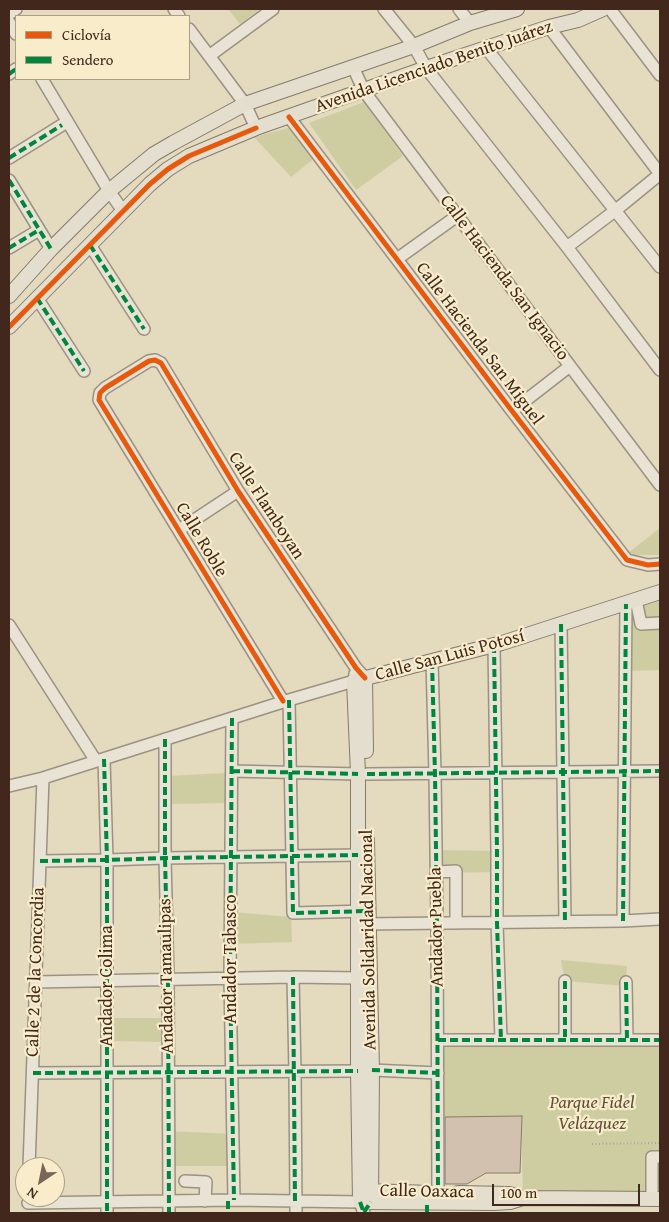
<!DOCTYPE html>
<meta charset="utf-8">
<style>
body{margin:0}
#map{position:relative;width:669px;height:1222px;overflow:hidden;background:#e4dabe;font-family:"Gentium Book Plus",serif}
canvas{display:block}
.frame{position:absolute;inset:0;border:10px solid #42281c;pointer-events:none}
.legend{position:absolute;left:15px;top:15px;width:175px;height:65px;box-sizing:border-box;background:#f8ecca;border:1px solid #af9e84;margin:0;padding:6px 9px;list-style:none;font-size:15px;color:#42281c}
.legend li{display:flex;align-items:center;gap:10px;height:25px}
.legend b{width:25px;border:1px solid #af9e84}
.north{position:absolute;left:15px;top:1157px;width:50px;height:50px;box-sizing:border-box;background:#f8ecca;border:1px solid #af9e84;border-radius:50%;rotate:214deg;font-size:14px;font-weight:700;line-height:20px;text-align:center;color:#42281c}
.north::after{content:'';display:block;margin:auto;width:18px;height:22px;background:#7b6655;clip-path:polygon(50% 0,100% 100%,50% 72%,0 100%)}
.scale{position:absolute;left:492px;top:1184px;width:148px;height:22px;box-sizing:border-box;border:2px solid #42281c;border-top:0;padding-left:6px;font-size:15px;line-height:18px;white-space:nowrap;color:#42281c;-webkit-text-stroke:4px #f8ecca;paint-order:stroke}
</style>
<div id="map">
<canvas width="669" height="1222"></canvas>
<div class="frame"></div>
<ul class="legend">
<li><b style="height:6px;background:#e8590c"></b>Ciclovía</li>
<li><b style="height:6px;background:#00873e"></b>Sendero</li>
</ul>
<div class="north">N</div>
<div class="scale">100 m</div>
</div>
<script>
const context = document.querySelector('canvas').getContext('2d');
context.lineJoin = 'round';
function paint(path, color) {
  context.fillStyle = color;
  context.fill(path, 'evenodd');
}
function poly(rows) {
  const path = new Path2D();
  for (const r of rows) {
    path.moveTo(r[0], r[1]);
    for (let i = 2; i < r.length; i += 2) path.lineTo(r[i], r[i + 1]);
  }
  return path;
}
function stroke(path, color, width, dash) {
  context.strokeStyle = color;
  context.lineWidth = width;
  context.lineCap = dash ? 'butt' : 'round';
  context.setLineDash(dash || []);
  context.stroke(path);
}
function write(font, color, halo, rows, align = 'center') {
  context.font = font + ' "Gentium Book Plus",serif';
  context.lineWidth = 4.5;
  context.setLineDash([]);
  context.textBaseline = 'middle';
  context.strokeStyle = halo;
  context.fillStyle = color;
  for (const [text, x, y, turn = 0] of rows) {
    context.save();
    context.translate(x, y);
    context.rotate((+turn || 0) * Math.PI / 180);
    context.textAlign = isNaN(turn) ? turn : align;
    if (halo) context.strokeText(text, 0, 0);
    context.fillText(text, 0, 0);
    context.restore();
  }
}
const green = poly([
 [228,9,260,9,240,24],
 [364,102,403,156,356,190,309,123],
 [292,127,316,157,291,177,254,137],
 [660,528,660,555,630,555,628,553],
 [660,599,660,670,628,671,629,606],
 [226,773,226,803,171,804,169,776],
 [438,850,497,851,498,872,438,873],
 [233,912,291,917,292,942,232,944],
 [561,960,627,966,626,986,565,981],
 [109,1018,165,1018,165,1042,109,1041],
 [438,1040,660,1040,660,1199,523,1198,521,1116,438,1117],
 [169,1131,233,1134,232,1166,170,1166]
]);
const building = poly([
 [522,1116,520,1173,486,1173,467,1184,445,1184,445,1117,522,1116]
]);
const path = poly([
 [592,1144,659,1143,660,1146]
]);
const minor = poly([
 [174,9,179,16],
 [384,9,414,46,426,68,567,247,660,370],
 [459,9,470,23],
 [610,9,660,75],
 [9,14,16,9],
 [9,22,16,34],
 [549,27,660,174],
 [189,29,245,104,256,128],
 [486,48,660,267],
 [209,56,273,9],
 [353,67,364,91,570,366,660,485],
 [9,74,16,69],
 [42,79,109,191,123,211],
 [289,117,512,411,627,560,648,565,660,564],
 [9,158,62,125],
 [9,180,51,249],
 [90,245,144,329],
 [567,247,616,210,660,174],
 [9,248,39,230],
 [397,259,457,216],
 [37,298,84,371],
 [512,411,570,366],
 [179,530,238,491],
 [636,600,641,624,660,623],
 [561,624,565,922],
 [9,625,96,761],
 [494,645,497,851,497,923,501,1040],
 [432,661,435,774,437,923,438,1193],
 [289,700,293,913,366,911],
 [283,701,99,400,100,393,105,388,149,361,155,360,161,363,238,491,356,668,365,678],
 [232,718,230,978,234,1200],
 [165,739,165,858,168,979,169,1213],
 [104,759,107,860,107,1213],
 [232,771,358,774],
 [367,774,660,771],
 [9,786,43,778,289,700,354,681,355,674],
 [40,861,107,860,165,858,358,855],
 [436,872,456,871,456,923],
 [623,921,626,604],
 [362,924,623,921,660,919],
 [293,977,295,1072,296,1213],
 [565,981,565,1040],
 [36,982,293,977,358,978],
 [626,982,627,1040],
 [438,1040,660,1040],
 [372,1070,438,1073],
 [33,1073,358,1071],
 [29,1167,43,778],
 [185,1181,206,1182,205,1201],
 [652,1199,652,1157,660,1157],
 [28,1203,234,1200,360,1202,364,1213]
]);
const major = poly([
 [9,296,51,249,109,191,154,154,173,143,245,104,414,46,470,23,517,9],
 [9,327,150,184,168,169,189,156,256,128,426,68,549,27,578,20,603,9],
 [365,678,366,751],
 [367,840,372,1070,371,1202],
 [363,1191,434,1193],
 [458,1193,509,1194,523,1198,660,1199],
 [523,1198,510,1202,493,1203,360,1202,358,1071,358,774,354,681,502,643,660,592]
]);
const quiet = poly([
 [9,74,16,69],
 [9,158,62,125],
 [9,180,51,249],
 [90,245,144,329],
 [9,248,39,230],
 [37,298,84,371],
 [561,624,565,922],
 [494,645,497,851,497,923,501,1040],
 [432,661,435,774,437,923,438,1193],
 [289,700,293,913,368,911],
 [232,718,230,978,234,1200],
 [165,739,165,858,168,979,169,1213],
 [104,759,107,860,107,1213],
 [232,771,358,774],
 [367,774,660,771],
 [40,861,107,860,165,858,358,855],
 [623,921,626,604],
 [293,977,295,1201],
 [565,981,565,1040],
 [626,982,627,1040],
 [438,1040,660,1040],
 [372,1070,438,1073],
 [33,1073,358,1071],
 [228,1201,228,1213],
 [360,1202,364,1213],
 [364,1212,371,1202],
 [427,1213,427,1202]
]);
const cycleway = poly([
 [289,117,512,411,627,560,648,565,660,564],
 [9,327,150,184,168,169,189,156,256,128],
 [283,701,99,400,100,393,105,388,149,361,155,360,161,363,238,491,356,668,365,678]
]);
const streetNames = [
 ["Avenida Licenciado Benito Juárez",434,67,-19],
 ["Calle Hacienda San Ignacio",504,278,53],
 ["Calle Hacienda San Miguel",479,344,53],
 ["Calle Flamboyan",266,506,57],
 ["Calle Roble",201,540,59],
 ["Calle San Luis Potosí",450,656,-15],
 ["Andador Puebla",437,927,-91],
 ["Avenida Solidaridad Nacional",369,940,-91],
 ["Andador Tabasco",231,959,-90],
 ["Calle 2 de la Concordia",36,972,-88],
 ["Andador Tamaulipas",167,976,-91],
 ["Andador Colima",107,986,-90],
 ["Calle Oaxaca",427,1192,1]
];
const parkNames = [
 ["Parque Fidel",592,1103],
 ["Velázquez",592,1124]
];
paint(green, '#cecda1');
paint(building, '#d2c1af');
stroke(building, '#847b6c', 1);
stroke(minor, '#9b9281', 14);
stroke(major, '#847b6c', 16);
stroke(path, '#aba499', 2, [1, 2.5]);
stroke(minor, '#e8e3d5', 11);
stroke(major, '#e4dece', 14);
stroke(quiet, '#00873e', 4, [8, 4]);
stroke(cycleway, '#e8590c', 5);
write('18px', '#42281c', '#f8ecca', streetNames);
write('italic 18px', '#604f38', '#f8ecca', parkNames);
</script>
